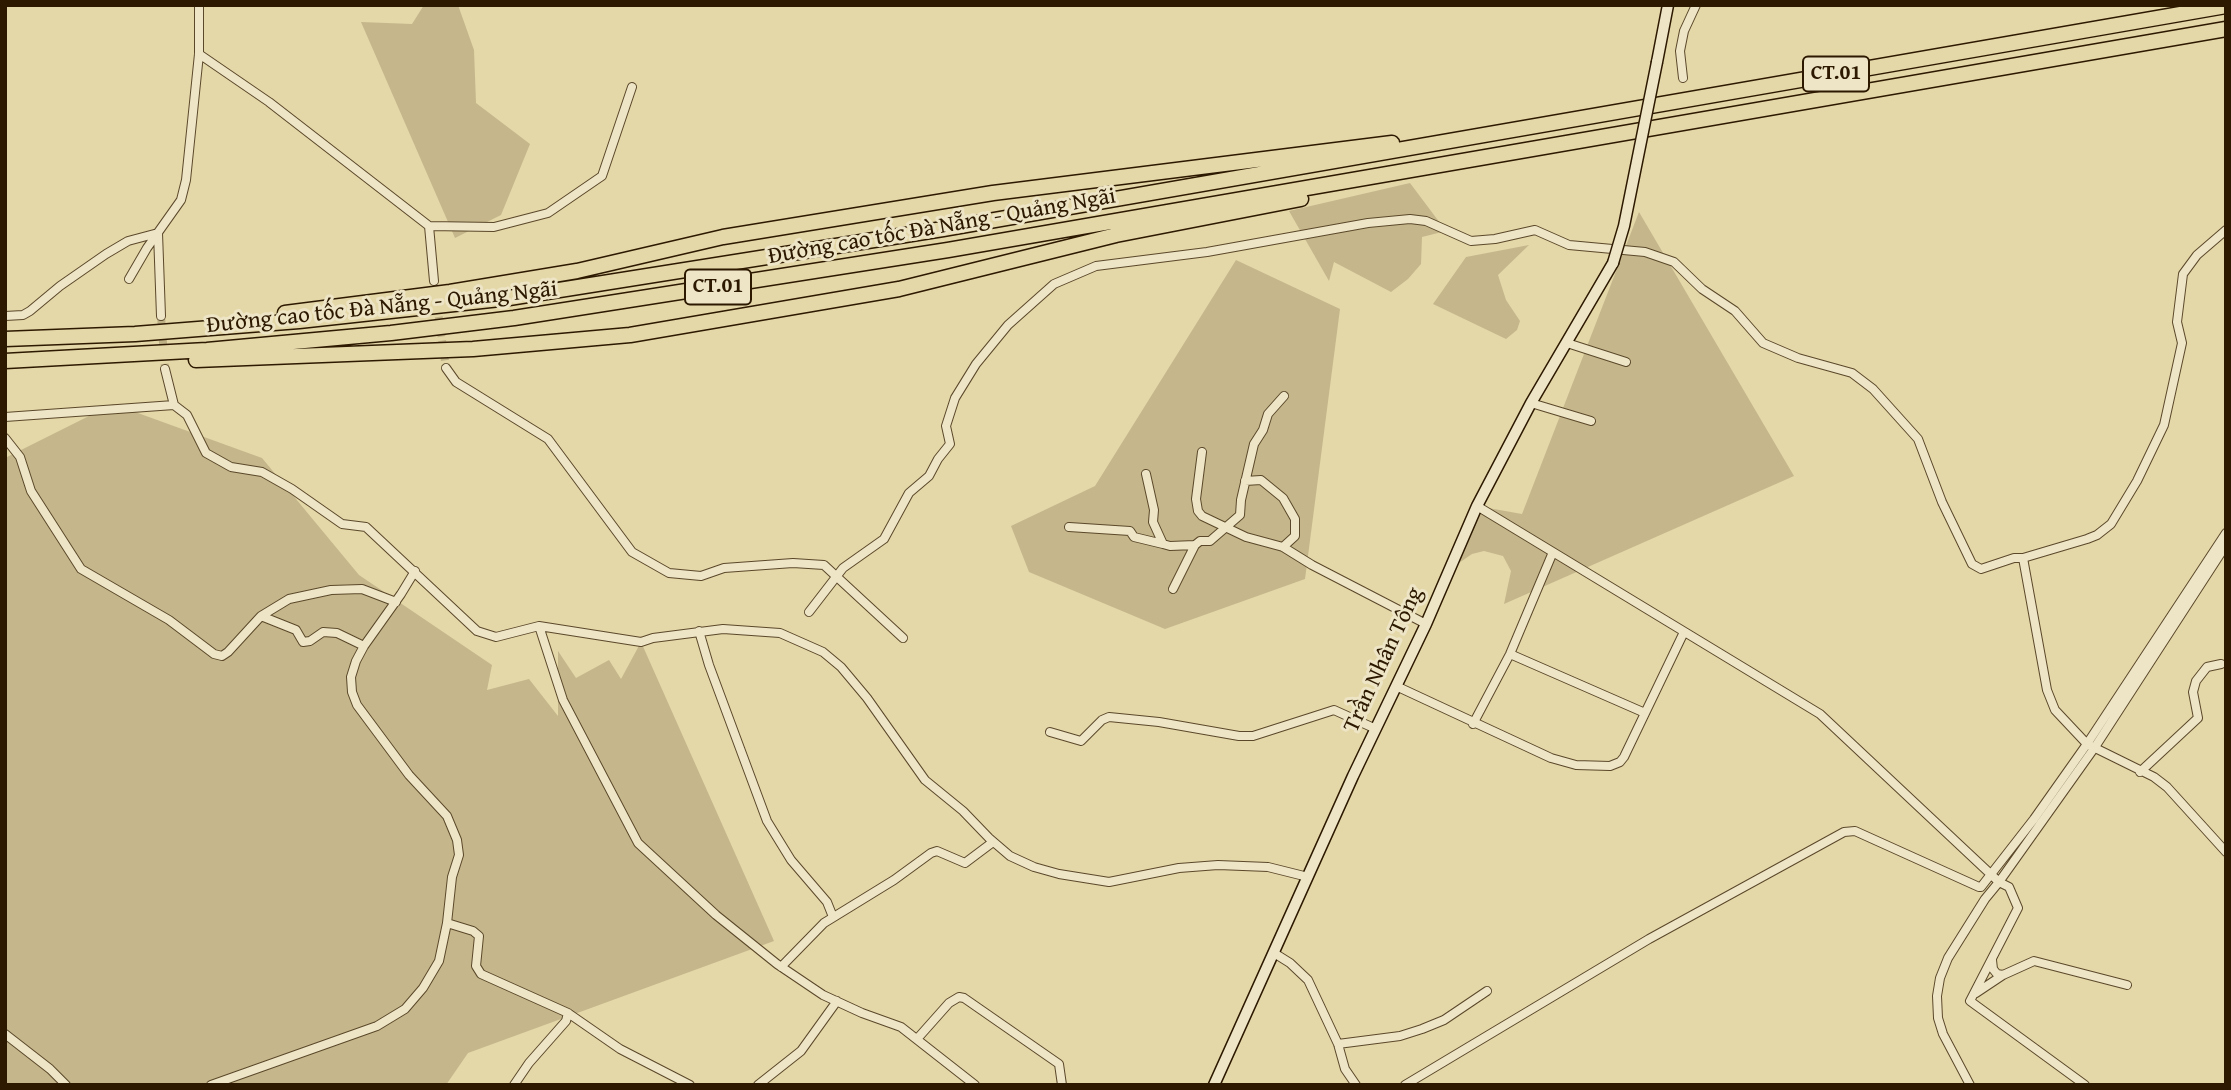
<!DOCTYPE html>
<meta charset="utf-8">
<style>
body{margin:0}
#map{position:relative;width:2231px;height:1090px;overflow:hidden;background:#e4d7a8;font-family:"Gentium Book Plus",serif}
canvas{display:block}
.frame{position:absolute;inset:0;border:7px solid #2d1900;pointer-events:none}
</style>
<div id="map">
<canvas width="2231" height="1090"></canvas>
<div class="frame"></div>
</div>
<script>
const context = document.querySelector('canvas').getContext('2d');
context.lineJoin = 'round';
function paint(path, color) {
  context.fillStyle = color;
  context.fill(path, 'evenodd');
}
function poly(rows) {
  const path = new Path2D();
  for (const r of rows) {
    path.moveTo(r[0], r[1]);
    for (let i = 2; i < r.length; i += 2) path.lineTo(r[i], r[i + 1]);
  }
  return path;
}
function stroke(path, color, width, dash) {
  context.strokeStyle = color;
  context.lineWidth = width;
  context.lineCap = dash ? 'butt' : 'round';
  context.setLineDash(dash || []);
  context.stroke(path);
}
function write(font, color, halo, rows, align = 'center') {
  context.font = font + ' "Gentium Book Plus",serif';
  context.lineWidth = 6;
  context.setLineDash([]);
  context.textBaseline = 'middle';
  context.strokeStyle = halo;
  context.fillStyle = color;
  for (const [text, x, y, turn = 0] of rows) {
    context.save();
    context.translate(x, y);
    context.rotate((+turn || 0) * Math.PI / 180);
    context.textAlign = isNaN(turn) ? turn : align;
    if (halo) context.strokeText(text, 0, 0);
    context.fillText(text, 0, 0);
    context.restore();
  }
}
const green = poly([
 [424,5,458,5,474,50,476,103,530,144,501,215,455,238,361,22,412,24],
 [1410,183,1446,231,1422,237,1421,264,1408,279,1391,292,1334,262,1329,281,1289,211],
 [1639,212,1794,476,1504,604,1511,571,1503,556,1484,551,1472,554,1456,565,1477,506,1522,514],
 [1529,245,1498,275,1506,300,1520,321,1517,330,1506,339,1433,304,1466,257],
 [1236,260,1340,309,1305,579,1165,629,1029,572,1011,526,1095,486],
 [113,404,262,458,359,575,492,665,487,690,529,679,558,716,558,651,576,678,609,660,621,679,641,642,774,941,468,1053,446,1085,5,1085,5,458]
]);
const streetTunnel = poly([
 [437,305,446,368],
 [161,316,165,369]
]);
const street = poly([
 [199,54,269,102,429,226,434,281],
 [1683,78,1680,51,1684,31,1696,5],
 [429,226,494,227,548,213,602,176,632,87],
 [129,279,147,248,181,200,186,180,199,54,199,5],
 [5,316,23,315,30,311,60,286,106,254,128,241,158,233,161,316],
 [1567,343,1626,362],
 [446,368,456,382,548,439,632,552,669,573,701,576,724,568,793,563,824,565,903,638],
 [165,369,174,405,187,415,206,453,231,467,262,472,292,489,342,524,366,527,477,631,496,637,539,626,641,642,653,638,723,629,780,633,823,652,841,667,867,698,925,780,963,811,989,838,1010,856,1034,867,1059,874,1109,882,1179,868,1218,865,1268,867,1308,877],
 [1531,403,1591,421],
 [5,417,174,405],
 [5,438,20,457,31,491,81,569,169,620,214,654,222,656,228,652,261,616,296,630,303,642,310,641,323,632,337,633,364,646,401,594,415,571],
 [1202,452,1196,499,1198,511,1202,516,1246,537,1283,547,1312,565,1426,624],
 [1146,474,1154,510,1153,522,1163,544,1170,546,1195,545,1200,541,1210,541,1240,515,1241,500,1254,444,1263,430,1268,414,1284,396],
 [1245,481,1261,480,1283,498,1295,519,1295,536,1283,547],
 [1477,506,1820,714,1999,882,2009,887,2018,908,1970,1001,2085,1085],
 [1069,527,1130,531,1134,537,1163,544],
 [2023,558,2047,690,2055,710,2087,744,2154,777,2167,787,2226,852],
 [1173,589,1195,545],
 [809,612,843,568,884,539,909,493,929,476,938,459,950,444,946,426,955,398,976,364,1008,325,1054,284,1096,266,1207,252,1368,223,1410,219,1426,221,1471,241,1495,239,1535,230,1569,245,1645,252,1674,262,1702,289,1735,311,1763,343,1798,358,1852,373,1873,389,1918,439,1942,502,1972,564,1981,569,2014,558,2023,558,2087,539,2097,535,2111,524,2137,481,2164,425,2182,343,2177,322,2183,274,2197,255,2226,230],
 [261,616,289,599,331,590,362,589,396,602],
 [539,626,563,700,638,843,716,915,777,964,823,995,862,1013,901,1027,975,1085],
 [699,631,709,665,767,821,791,860,827,902,833,917],
 [1510,654,1645,713],
 [1396,686,1551,758,1576,765,1610,766,1620,762,1624,757,1684,632],
 [1473,724,1510,654,1553,552],
 [1050,732,1081,741,1102,720,1109,717,1159,722,1239,736,1253,736,1334,710,1376,729],
 [2140,772,2198,718,2193,692,2196,681,2207,667,2221,664],
 [447,923,473,931,479,936,476,966,481,974,568,1013,620,1049,690,1085],
 [1274,953,1290,963,1308,980,1338,1044,1345,1069,1356,1085],
 [1992,960,1993,969,1997,974,2003,975,2034,961,2127,985],
 [781,967,824,923,894,880,931,853,937,851,965,863,993,842],
 [1976,993,2003,975],
 [5,1034,50,1069,66,1085],
 [917,1039,949,1003,959,997,964,998,1059,1064,1062,1085],
 [1338,1044,1400,1036,1422,1029,1444,1020,1487,991],
 [211,1085,377,1026,405,1009,423,988,439,961,447,923,452,877,459,855,457,840,447,816,409,775,357,705,352,692,351,677,356,661,364,646],
 [514,1085,529,1063,566,1021,568,1013],
 [758,1085,801,1051,837,1001],
 [1405,1085,1649,939,1844,832,1855,831,1979,887,1981,887,2034,819,2087,744,2226,533],
 [1970,1085,1943,1034,1938,1018,1937,996,1940,978,1948,958,1985,899,1999,882,2095,747,2226,545]
]);
const secondary = poly([
 [1657,62,1668,5],
 [1214,1085,1353,776,1426,624,1477,506,1531,403,1613,263]
]);
const highway = poly([
 [285,313,450,292,577,271,723,237,993,193,1392,143],
 [5,339,135,334,299,321,509,298,943,229,2226,6],
 [196,360,473,349,630,335,899,289,1116,235,1301,199],
 [5,361,207,350,391,333,514,318,948,250,2226,29]
]);
const secondaryBridge = poly([
 [1613,263,1624,226,1657,62]
]);
const shields = [
 [1836,74,66],
 [718,287,66]
];
const shieldNames = [
 ["CT.01",1836,74],
 ["CT.01",718,287]
];
const streetNames = [
 ["Đường cao tốc Đà Nẵng - Quảng Ngãi",942,227,-10],
 ["Đường cao tốc Đà Nẵng - Quảng Ngãi",382,308,-6],
 ["Trần Nhân Tông",1384,660,-65]
];
paint(green, '#c5b78b');
stroke(streetTunnel, '#bfb186', 8, [8, 4]);
stroke(street, '#5b482a', 10);
stroke(secondary, '#2d1900', 13);
stroke(highway, '#2d1900', 17);
stroke(street, '#ede5c6', 8);
stroke(secondary, '#ede5c6', 10);
stroke(highway, '#e4d7a8', 14);
stroke(secondaryBridge, '#2d1900', 13, []);
stroke(secondaryBridge, '#ede5c6', 10);
for (const [x, y, w] of shields) {
  const box = new Path2D();
  box.roundRect(x - w / 2, y - 17.5, w, 35, 5);
  context.fillStyle = '#ede5c6';
  context.fill(box);
  stroke(box, '#2d1900', 2);
}
write('bold 21px', '#2d1900', null, shieldNames);
write('23px', '#2d1900', '#ede5c6', streetNames);
</script>
